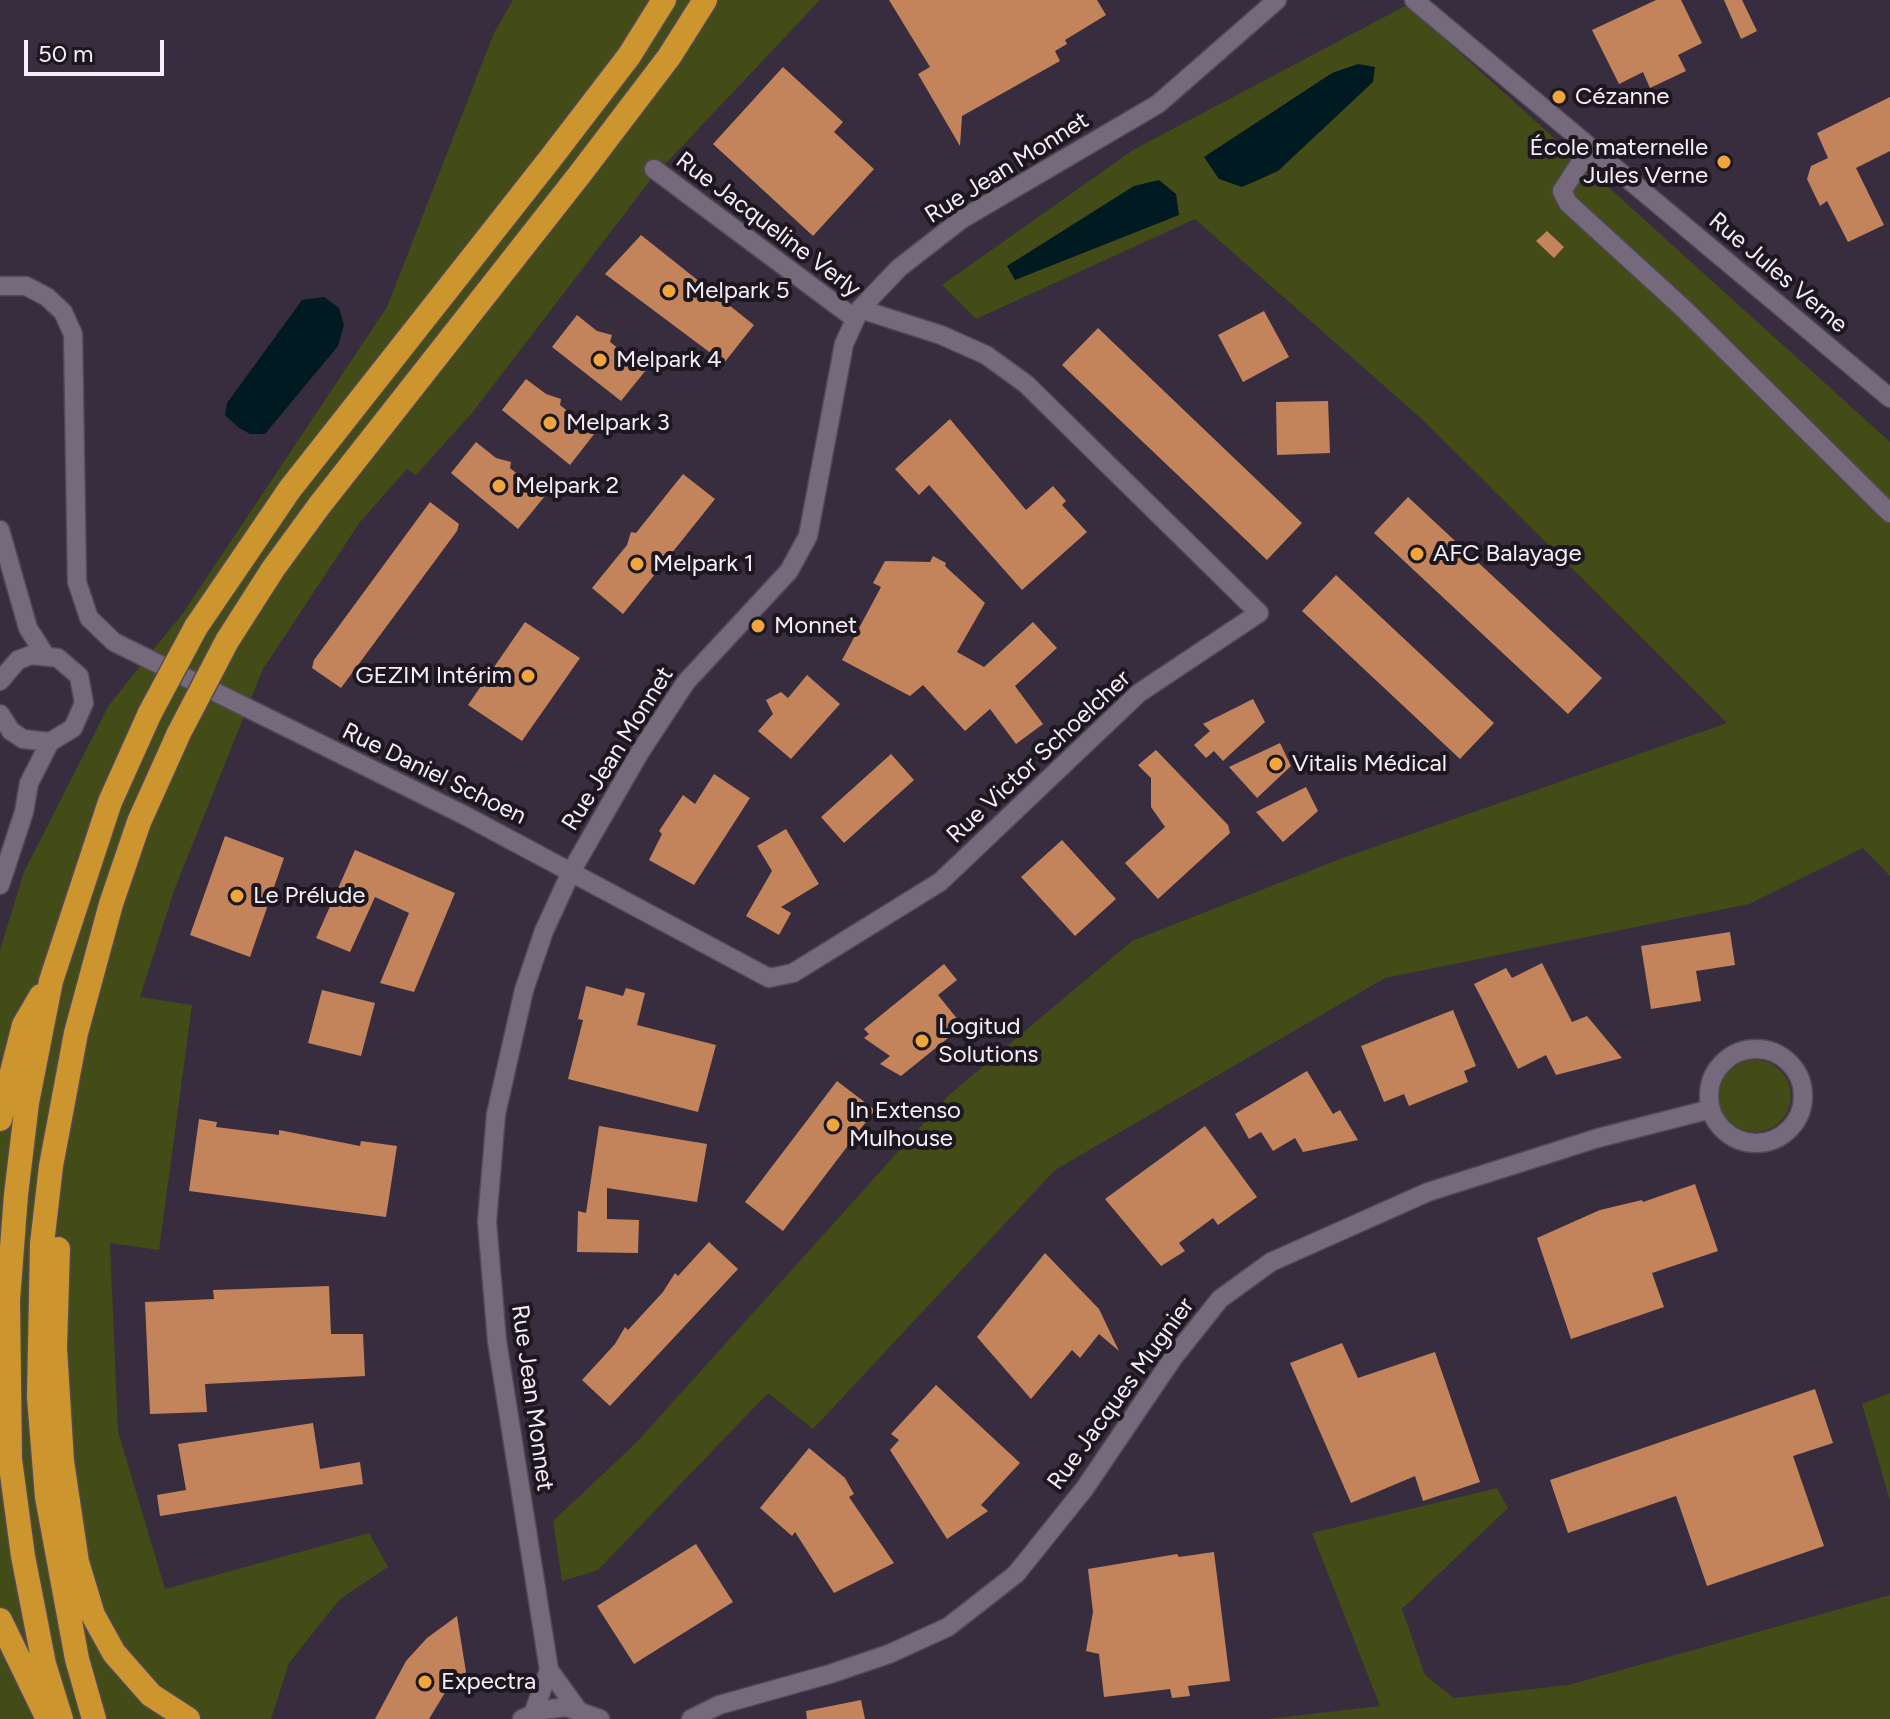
<!DOCTYPE html>
<meta charset="utf-8">
<style>
body{margin:0}
#map{position:relative;width:1890px;height:1719px;overflow:hidden;background:#382d3f;font-family:Figtree,sans-serif}
canvas{display:block}
.scale{position:absolute;left:24px;top:40px;width:140px;height:36px;box-sizing:border-box;border:4px solid #f5eef9;border-top:0;padding-left:10px;font-size:24px;line-height:28px;white-space:nowrap;color:#f5eef9;-webkit-text-stroke:6px #1d1820;paint-order:stroke}
</style>
<div id="map">
<canvas width="1890" height="1719"></canvas>
<div class="scale">50 m</div>
</div>
<script>
const context = document.querySelector('canvas').getContext('2d');
context.lineJoin = 'round';
function paint(path, color) {
  context.fillStyle = color;
  context.fill(path, 'evenodd');
}
function poly(rows) {
  const path = new Path2D();
  for (const r of rows) {
    if (r.length === 3) {
      path.moveTo(r[0] + r[2], r[1]);
      path.arc(r[0], r[1], r[2], 0, 2 * Math.PI);
      continue;
    }
    path.moveTo(r[0], r[1]);
    for (let i = 2; i < r.length; i += 2) path.lineTo(r[i], r[i + 1]);
  }
  return path;
}
function stroke(path, color, width, dash) {
  context.strokeStyle = color;
  context.lineWidth = width;
  context.lineCap = dash ? 'butt' : 'round';
  context.setLineDash(dash || []);
  context.stroke(path);
}
function write(font, color, halo, rows, align = 'center') {
  context.font = font + ' Figtree,sans-serif';
  context.lineWidth = 8;
  context.setLineDash([]);
  context.textBaseline = 'middle';
  context.strokeStyle = halo;
  context.fillStyle = color;
  for (const [text, x, y, turn = 0] of rows) {
    context.save();
    context.translate(x, y);
    context.rotate((+turn || 0) * Math.PI / 180);
    context.textAlign = isNaN(turn) ? turn : align;
    if (halo) context.strokeText(text, 0, 0);
    context.fillText(text, 0, 0);
    context.restore();
  }
}
const green = poly([
 [513,0,820,0,652,178,472,413,416,475,407,469,360,522,263,669,175,888,140,997,192,1005,159,1250,110,1243,118,1431,165,1589,369,1533,388,1567,340,1599,289,1663,271,1719,0,1719,0,950,24,872,109,705,183,613,387,307,494,33],
 [1407,5,1890,442,1890,876,1863,848,1749,904,1385,978,1055,1170,813,1429,768,1393,598,1570,562,1581,553,1521,636,1443,949,1095,1132,941,1340,859,1727,723,1424,421,1195,219,976,319,942,285,1133,150],
 [1755,1096,36],
 [1890,1393,1890,1501,1862,1404],
 [1497,1488,1508,1508,1402,1609,1425,1675,1454,1698,1568,1685,1890,1595,1890,1719,1267,1719,1380,1706,1312,1533]
]);
const water = poly([
 [1358,64,1375,67,1373,82,1278,171,1242,187,1219,179,1204,157,1332,73],
 [1159,180,1176,194,1179,215,1015,280,1007,266,1134,186],
 [324,297,339,308,344,325,338,346,265,434,250,434,239,428,225,415,227,403,302,300]
]);
const building = poly([
 [889,0,1097,0,1106,15,1065,40,1067,44,1055,51,1060,61,962,116,960,146,918,74,930,67],
 [1656,0,1681,0,1702,43,1678,55,1686,71,1650,88,1643,72,1619,84,1592,30],
 [1724,0,1742,0,1757,31,1741,39],
 [783,67,843,122,834,132,874,169,813,236,713,144],
 [1890,97,1890,151,1856,168,1884,225,1848,242,1827,201,1820,206,1807,179,1811,166,1828,158,1817,133],
 [1547,231,1564,247,1554,258,1536,241],
 [641,235,754,325,724,363,605,274],
 [1264,311,1289,357,1243,382,1218,335],
 [577,315,597,331,612,335,610,342,646,370,621,401,552,347],
 [1098,328,1302,523,1267,560,1062,365],
 [526,379,546,394,561,399,560,405,595,433,570,465,502,410],
 [1328,401,1330,453,1277,455,1276,402],
 [950,419,1026,510,1053,486,1066,501,1062,505,1087,532,1022,590,929,485,919,495,895,469],
 [476,442,496,458,511,462,510,468,545,496,518,529,451,473],
 [683,474,715,499,623,614,592,588,627,545,631,532,636,533],
 [1408,497,1602,678,1568,714,1374,533],
 [430,502,459,524,457,531,341,688,312,668,314,660],
 [933,556,946,563,945,566,985,603,957,652,984,667,1033,622,1057,648,1015,686,1043,724,1016,744,990,709,965,731,923,685,910,696,842,660,881,587,873,583,885,561,930,562],
 [1336,575,1494,723,1460,759,1302,611],
 [525,622,580,658,522,741,468,705],
 [807,675,840,704,791,759,758,731,773,714,766,700,781,692,788,698],
 [1253,699,1265,722,1223,761,1214,751,1206,758,1194,745,1210,731,1203,724],
 [1280,743,1291,766,1257,798,1229,767],
 [1156,750,1228,825,1230,833,1158,899,1125,863,1165,827,1151,807,1151,778,1138,765],
 [891,754,914,780,844,843,821,817],
 [714,774,750,798,694,885,649,860,662,834,659,831,683,795,695,804],
 [1306,787,1318,811,1283,842,1256,812],
 [786,829,819,884,781,907,791,913,779,935,746,916,772,871,757,846],
 [225,836,284,858,250,957,190,935],
 [1062,840,1116,899,1075,936,1021,877],
 [355,850,455,893,414,992,380,983,409,913,375,897,350,952,316,938],
 [1730,932,1735,965,1696,971,1701,1001,1651,1009,1641,946],
 [1542,963,1572,1022,1587,1016,1622,1058,1556,1075,1546,1055,1518,1069,1474,984,1506,968,1512,978],
 [944,964,957,980,938,995,963,1026,901,1076,880,1064,890,1056,864,1038,869,1034,864,1029],
 [586,986,623,996,626,988,645,993,637,1025,716,1045,698,1112,568,1079,583,1020,578,1019],
 [322,990,375,1003,361,1056,308,1043],
 [1453,1010,1476,1066,1464,1071,1468,1082,1409,1106,1404,1094,1384,1102,1361,1046],
 [1307,1071,1333,1114,1340,1110,1358,1140,1303,1152,1295,1138,1273,1151,1261,1132,1249,1139,1235,1114],
 [837,1081,875,1110,783,1231,745,1202],
 [199,1119,217,1122,216,1127,279,1135,279,1130,360,1146,361,1141,397,1146,386,1217,189,1191],
 [599,1126,707,1144,697,1202,607,1188,607,1219,639,1220,638,1253,577,1252,578,1211,586,1213],
 [1205,1126,1257,1197,1218,1225,1213,1218,1179,1243,1185,1251,1161,1266,1105,1199],
 [1695,1184,1718,1251,1652,1273,1664,1307,1571,1339,1537,1238,1600,1210,1642,1200,1643,1202],
 [709,1242,738,1269,610,1406,582,1380,615,1344,625,1327,628,1330,663,1292,675,1273,678,1276],
 [1045,1253,1099,1309,1119,1351,1099,1334,1080,1358,1072,1350,1031,1399,977,1337],
 [329,1286,331,1334,363,1334,365,1376,205,1384,207,1412,150,1414,145,1302,214,1299,213,1290],
 [1342,1343,1358,1378,1435,1352,1480,1482,1423,1501,1415,1476,1351,1503,1290,1363],
 [936,1385,1020,1463,981,1505,988,1511,947,1539,890,1450,899,1440,891,1434],
 [1815,1389,1833,1443,1793,1456,1824,1546,1707,1586,1676,1496,1568,1533,1550,1480],
 [313,1423,320,1469,360,1462,363,1484,160,1516,157,1495,186,1490,178,1444],
 [809,1448,845,1478,854,1494,849,1497,894,1563,834,1593,795,1532,792,1536,760,1508],
 [696,1544,733,1602,634,1664,597,1606],
 [1214,1552,1230,1681,1188,1686,1190,1696,1172,1698,1170,1689,1104,1697,1099,1654,1086,1651,1093,1612,1088,1569,1177,1554,1179,1557],
 [457,1616,466,1672,446,1691,429,1719,375,1719,406,1661,427,1638],
 [861,1700,865,1719,807,1719,806,1711]
]);
const minor = poly([
 [1414,0,1890,398],
 [1590,148,1562,191,1568,203,1684,309,1890,513],
 [654,169,854,318],
 [0,286,26,286,47,297,63,312,73,334,77,582,89,618,114,642,464,815,769,978,793,973,940,882,1139,693,1259,613,1026,384,986,355,941,335,860,309],
 [0,530,28,628,45,655],
 [0,681,18,660,31,655,58,658,79,676,84,703,73,728,50,742,23,739,11,731,0,714],
 [0,885,24,812,29,783,50,742],
 [1756,1096,47],
 [578,1710,549,1670,497,1341,487,1222,496,1114,524,990,544,931,572,870,640,752,686,682,789,571,808,536,844,344,860,309,899,268,962,219,1158,104,1277,0],
 [533,1714,549,1670],
 [522,1719,543,1710,566,1707,600,1719],
 [691,1719,719,1705,830,1674,889,1654,948,1627,1016,1574,1085,1488,1173,1358,1220,1299,1271,1262,1428,1192,1598,1138,1711,1109]
]);
const highway = poly([
 [196,627,290,489,550,159,629,56,664,0],
 [227,641,273,569,319,506,580,174,669,57,705,0],
 [0,1119,24,1025,41,996],
 [58,1249,55,1348,62,1461,77,1562,93,1615,114,1653,151,1695,188,1719],
 [0,1620,46,1715],
 [61,1719,44,1664,23,1556,10,1459,8,1300,16,1195,27,1103,51,981,110,802,150,713],
 [94,1719,77,1659,47,1497,39,1397,42,1244,51,1166,76,1033,111,904,139,822,179,733]
]);
const highwayBridge = poly([
 [150,713,196,627],
 [179,733,227,641]
]);
const markers = [
 [1559,97,8,"#efa73d"],
 [1724,162,8,"#efa73d"],
 [669,291,8,"#efa73d"],
 [600,360,8,"#efa73d"],
 [550,423,8,"#efa73d"],
 [499,486,8,"#efa73d"],
 [1417,554,8,"#efa73d"],
 [637,564,8,"#efa73d"],
 [758,626,8,"#efa73d"],
 [528,676,8,"#efa73d"],
 [1276,764,8,"#efa73d"],
 [237,896,8,"#efa73d"],
 [922,1041,8,"#efa73d"],
 [833,1125,8,"#efa73d"],
 [425,1682,8,"#efa73d"]
];
const poiNames = [
 ["Cézanne",1575,97],
 ["École maternelle",1708,148,"right"],
 ["Jules Verne",1708,176,"right"],
 ["Melpark 5",685,291],
 ["Melpark 4",616,360],
 ["Melpark 3",566,423],
 ["Melpark 2",515,486],
 ["AFC Balayage",1433,554],
 ["Melpark 1",653,564],
 ["Monnet",774,626],
 ["GEZIM Intérim",512,676,"right"],
 ["Vitalis Médical",1292,764],
 ["Le Prélude",253,896],
 ["Logitud",938,1027],
 ["Solutions",938,1055],
 ["In Extenso",849,1111],
 ["Mulhouse",849,1139],
 ["Expectra",441,1682]
];
const streetNames = [
 ["Rue Jean Monnet",1007,168,-32],
 ["Rue Jacqueline Verly",768,225,37],
 ["Rue Jules Verne",1778,273,40],
 ["Rue Jean Monnet",618,749,-58],
 ["Rue Victor Schoelcher",1039,757,-43],
 ["Rue Daniel Schoen",434,774,26],
 ["Rue Jacques Mugnier",1121,1394,-54],
 ["Rue Jean Monnet",532,1398,82]
];
paint(green, '#434b16');
paint(water, '#001a22');
paint(building, '#c4845b');
stroke(minor, '#524958', 21);
stroke(highway, '#524958', 27);
stroke(minor, '#75697c', 18);
stroke(highway, '#cc952e', 24);
stroke(highwayBridge, '#524958', 27, []);
stroke(highwayBridge, '#cc952e', 24);
for (const [x, y, r, color] of markers) {
  const dot = new Path2D();
  dot.arc(x, y, r, 0, 2 * Math.PI);
  context.fillStyle = color;
  context.fill(dot);
  stroke(dot, '#1d1820', 3);
}
write('24px', '#f5eef9', '#1d1820', poiNames, 'left');
write('24px', '#f5eef9', '#1d1820', streetNames);
</script>
